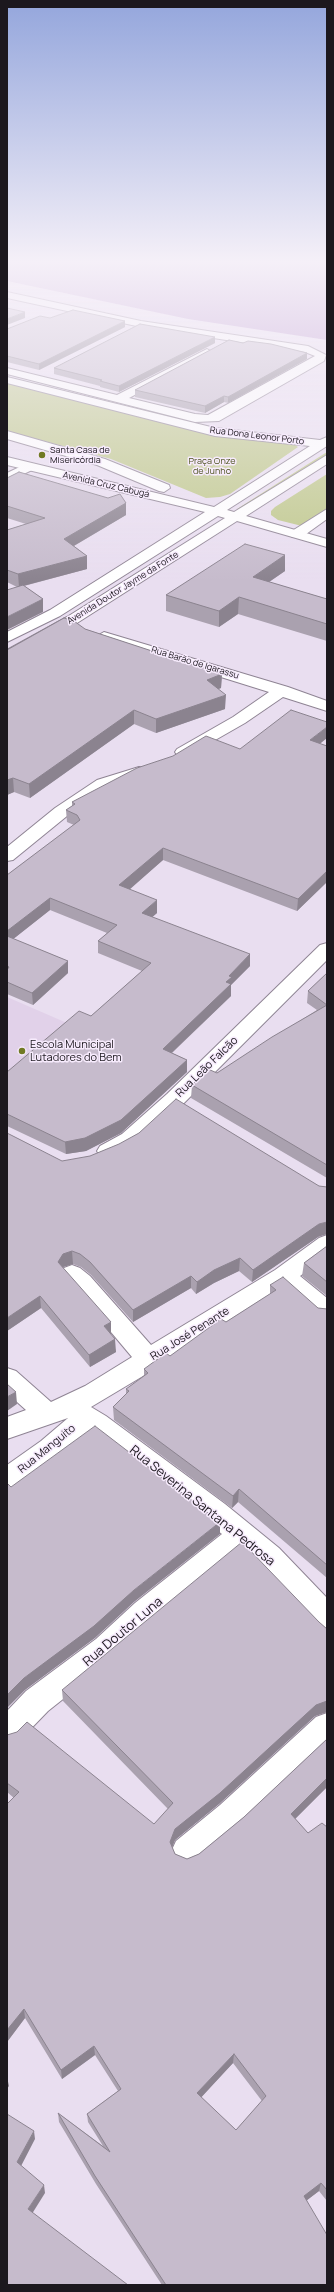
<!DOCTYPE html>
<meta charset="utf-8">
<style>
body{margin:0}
#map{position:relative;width:334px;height:2292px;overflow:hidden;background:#e9def0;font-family:Manrope,sans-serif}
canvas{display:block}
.frame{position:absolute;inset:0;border:8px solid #1c181e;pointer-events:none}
</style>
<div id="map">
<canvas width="334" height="2292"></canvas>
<div class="frame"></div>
</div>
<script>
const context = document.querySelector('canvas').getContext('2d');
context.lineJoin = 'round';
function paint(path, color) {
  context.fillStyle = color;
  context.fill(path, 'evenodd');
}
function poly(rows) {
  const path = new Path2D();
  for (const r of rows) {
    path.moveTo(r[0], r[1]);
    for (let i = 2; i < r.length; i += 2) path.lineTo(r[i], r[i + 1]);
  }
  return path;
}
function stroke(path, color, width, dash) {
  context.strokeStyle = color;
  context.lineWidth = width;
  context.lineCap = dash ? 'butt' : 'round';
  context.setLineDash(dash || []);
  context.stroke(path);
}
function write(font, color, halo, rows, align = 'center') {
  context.font = font + ' Manrope,sans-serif';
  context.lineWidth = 3;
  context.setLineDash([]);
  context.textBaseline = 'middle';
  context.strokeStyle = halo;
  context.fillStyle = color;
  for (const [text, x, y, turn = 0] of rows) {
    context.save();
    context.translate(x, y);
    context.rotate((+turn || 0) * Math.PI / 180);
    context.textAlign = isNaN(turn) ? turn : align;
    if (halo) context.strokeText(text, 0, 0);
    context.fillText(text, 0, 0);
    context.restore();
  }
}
const built = poly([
 [7,997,67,1023,7,1078]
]);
const green = poly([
 [7,382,268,441,295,445,298,447,230,494,220,497,206,498,111,459,7,431],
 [327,452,327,456,240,509,237,509],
 [327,474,327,516,302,526,278,520,271,515,271,511,275,507]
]);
const water = poly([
 [7,261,327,261,327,340,188,319,7,281]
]);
const minor = poly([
 [7,292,141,321,308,346,326,355,324,361,219,421,195,422,7,374,7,368,117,395,207,349,212,352,211,354,129,398,195,414,208,415,315,356,305,352,141,327,7,298,7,292],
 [28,463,32,464,34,467,32,470,7,482,7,473,28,463],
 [327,509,327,519,302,537,292,537,290,534,292,531,327,509],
 [104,632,288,687,327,701,327,711,283,697,245,723,189,755,177,755,175,752,177,749,233,717,269,692,99,639,97,636,104,632],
 [139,767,145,768,147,772,145,776,109,788,97,795,67,816,13,860,7,861,7,847,55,808,97,780,139,767],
 [327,943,327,960,183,1104,138,1144,116,1156,108,1159,100,1156,97,1151,100,1146,122,1134,167,1094,320,945,327,943],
 [327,1235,327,1256,300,1276,327,1298,327,1321,318,1319,282,1288,158,1367,91,1407,106,1416,225,1504,279,1548,327,1598,327,1630,317,1626,259,1566,242,1551,155,1621,116,1657,48,1711,18,1742,7,1746,7,1711,26,1691,96,1639,135,1603,222,1534,89,1431,59,1457,16,1487,7,1490,7,1465,41,1441,68,1418,7,1439,7,1417,26,1410,7,1393,7,1368,16,1371,51,1402,85,1386,132,1357,74,1288,64,1280,60,1274,64,1268,72,1265,80,1268,90,1276,151,1345,275,1270,319,1238,327,1235],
 [327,1713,327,1747,242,1827,198,1863,187,1868,176,1863,171,1852,176,1841,220,1805,316,1717,327,1713]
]);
const major = poly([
 [7,377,215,428,320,440,327,437,327,446,227,510,234,512,327,455,327,464,246,516,327,539,327,547,237,521,77,623,7,661,7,650,67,617,225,518,218,516,60,616,7,642,7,632,50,610,205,512,7,465,7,457,214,507,310,446,215,436,7,383,7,377],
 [7,431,105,459,169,485,170,488,164,492,159,491,97,465,7,439,7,431]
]);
const wall = poly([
 [50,318,125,327,39,370,7,362,7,329],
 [215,343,119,392,100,387,100,386,54,374,54,368],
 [243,343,307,359,228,403,224,402,205,413,135,397,135,390],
 [7,478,126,503,126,515,74,546,87,556,87,569,24,586,43,599,43,612,17,587,7,582,7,530,26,524,7,518],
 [285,555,285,571,269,582,327,599,327,641,238,614,219,627,166,611,166,595],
 [85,629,222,674,221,688,218,689,225,709,156,733,134,724,30,798,14,792,7,795,7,650],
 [320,744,327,746,327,882,297,911,163,860,129,889,157,913,152,917,250,966,231,985,231,996,172,1053,187,1060,187,1072,121,1133,86,1151,66,1154,7,1126,7,1072,91,1016,142,971,98,953,98,941,107,933,50,910,13,939,68,961,68,973,33,1005,7,994,7,875,74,825,67,822,66,810,72,806,72,802,240,749],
 [327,973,327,1178,191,1098,192,1085,217,1073,317,1010,307,1003,308,991],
 [62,1161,319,1186,318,1237,252,1282,239,1271,214,1283,196,1294,191,1288,133,1322,91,1275,81,1267,73,1264,63,1267,63,1268,111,1335,116,1352,90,1367,41,1308,7,1331],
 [327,1246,327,1296,302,1276,304,1263],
 [270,1285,318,1308,327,1309,327,1578,238,1502,232,1508,114,1420,113,1407,126,1394,126,1389,144,1376,144,1369,170,1356,226,1322,270,1294],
 [319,1622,327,1629,327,1712,315,1716,219,1804,175,1840,172,1847,175,1854,187,1859,199,1854,244,1817,327,1739,327,1787,295,1819,308,1833,327,1827,327,2201,319,2191,307,2200,327,2285,162,2285,96,2184,59,2122,58,2113,103,2146,88,2122,87,2114,118,2091,95,2055,62,2079,25,2018,7,2042,14,1798,7,1792,7,1735,154,1824,168,1809,63,1701,62,1690],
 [233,2063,262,2101,236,2130,201,2097]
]);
const shadedWall = poly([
 [25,312,25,318,7,325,7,319],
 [125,321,125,327,39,370,39,364],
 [215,337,215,343,119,392,119,386],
 [307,353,307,359,228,403,228,397],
 [224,396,224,402,205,413,205,406],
 [126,503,126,515,65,551,64,539],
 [285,555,285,571,253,593,253,577],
 [87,556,87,569,19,587,18,574],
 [239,597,238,614,219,627,219,611],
 [43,599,43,612,7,630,7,617],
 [222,674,221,688,206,694,207,680],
 [226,695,225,709,156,733,156,719],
 [134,710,134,724,30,798,29,784],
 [327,727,327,738,310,752,310,740],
 [13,778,14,792,7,795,7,780],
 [163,848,163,860,120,898,119,885],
 [327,871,327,882,297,911,298,899],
 [50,898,50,910,7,944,7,931],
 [157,900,157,913,142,926,142,913],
 [250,954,250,966,231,985,231,996,163,1061,163,1049,226,982,229,976],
 [68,961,68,973,33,1005,32,993],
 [187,1060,187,1072,121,1133,86,1151,66,1154,65,1142],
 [327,1222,327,1234,318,1237,252,1282,253,1270,319,1224],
 [72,1251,73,1264,63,1267,59,1275,58,1262,63,1254],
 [240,1258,239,1271,214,1283,196,1294,197,1282,214,1270],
 [191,1276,191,1288,133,1322,133,1310],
 [40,1296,41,1308,7,1331,7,1318],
 [111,1322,111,1335,104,1326],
 [115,1339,116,1352,90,1367,89,1355],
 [16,1392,17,1404,7,1411,7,1397],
 [239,1489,238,1502,232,1508,233,1496],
 [220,1522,220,1534,134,1602,95,1638,25,1690,7,1708,7,1695,24,1678,134,1590],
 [327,1701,327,1712,315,1716,219,1804,175,1840,170,1853,170,1842,175,1829,316,1705],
 [327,1777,327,1787,289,1825,291,1814],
 [24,2009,25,2018,7,2042,7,2030],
 [94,2046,95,2055,62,2079,61,2070],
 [234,2054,233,2063,197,2102,197,2093],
 [7,2077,9,2086,7,2089],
 [34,2131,35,2139,19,2170,17,2162],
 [321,2183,319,2191,302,2204,304,2196],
 [44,2185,45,2193,30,2217,28,2209]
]);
const building = poly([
 [7,308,25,312,7,319,7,308],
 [73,310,125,321,39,364,7,356,7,329,40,316,50,318,73,310],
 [140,324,215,337,119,386,100,381,102,380,54,368,140,324],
 [229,340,243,343,248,341,271,344,307,353,228,397,224,396,205,406,135,390,229,340],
 [19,472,108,498,120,494,126,503,64,539,87,556,18,574,7,570,7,530,45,518,7,506,7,478,19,472],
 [245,544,285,555,253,577,327,599,327,624,239,597,219,611,166,595,245,544],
 [23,585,43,599,7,617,7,590,23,585],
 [64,618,74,621,85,629,222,674,207,680,226,695,156,719,134,710,29,784,13,778,7,780,7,650,64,618],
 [291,710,327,722,327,727,310,740,327,746,327,871,298,899,163,848,119,885,157,900,142,913,250,954,229,976,232,977,226,982,231,984,163,1049,187,1060,121,1120,85,1138,65,1142,7,1114,7,1072,79,1011,91,1016,151,963,98,941,117,925,50,898,7,931,7,875,80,820,77,815,66,810,75,804,72,802,137,768,173,756,206,736,240,749,291,710],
 [7,936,68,961,32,993,7,982,7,970,9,967,7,966,7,936],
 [327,973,327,1165,192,1085,208,1069,217,1073,272,1037,327,1005,308,991,327,973],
 [176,1099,319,1186,327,1187,327,1222,319,1224,253,1270,240,1258,214,1270,197,1282,191,1276,133,1310,90,1262,80,1254,72,1251,63,1254,58,1262,111,1322,104,1326,115,1339,89,1355,40,1296,7,1318,7,1133,62,1161,90,1156,119,1144,139,1133,176,1099],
 [327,1246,327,1282,304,1263,327,1246],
 [283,1277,318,1308,327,1309,327,1565,239,1489,233,1496,113,1407,129,1391,126,1389,148,1373,144,1369,166,1353,170,1356,221,1319,226,1322,276,1290,270,1285,283,1277],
 [7,1384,16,1392,7,1397,7,1384],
 [95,1426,220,1522,134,1590,94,1626,24,1678,7,1695,7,1483,11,1487,95,1426],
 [242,1542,319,1622,327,1629,327,1701,316,1705,220,1793,175,1829,170,1842,175,1854,187,1859,199,1854,244,1817,327,1739,327,1778,291,1814,308,1833,322,1823,327,1827,327,2190,321,2183,304,2196,327,2235,327,2285,166,2285,95,2176,58,2113,110,2152,87,2114,121,2089,94,2046,61,2070,24,2009,7,2030,7,1804,19,1792,7,1783,7,1735,17,1732,27,1722,154,1824,173,1803,62,1690,242,1542],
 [234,2054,266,2096,236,2130,197,2093,234,2054],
 [7,2114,34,2131,17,2162,44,2185,28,2209,128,2285,7,2285,7,2114]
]);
const markers = [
 [42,455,4,"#717a24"],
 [22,1051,4,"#717a24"]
];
const farStreetnames = [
 ["Rua Dona Leonor Porto",257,436,7],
 ["Avenida Cruz Cabugá",106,485,13],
 ["Avenida Doutor Jayme da Fonte",123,588,-32],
 ["Rua Barão de Igarassu",195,663,17]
];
const farPoinames = [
 ["Santa Casa de",50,450],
 ["Misericórdia",50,460]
];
const farParknames = [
 ["Praça Onze",212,461],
 ["de Junho",212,471]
];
const poiNames = [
 ["Escola Municipal",30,1045],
 ["Lutadores do Bem",30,1058]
];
const streetNames = [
 ["Rua Leão Falcão",207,1067,-44],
 ["Rua José Penante",190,1334,-32],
 ["Rua Manguito",47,1449,-39]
];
const nearStreetnames = [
 ["Rua Severina Santana Pedrosa",202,1506,39],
 ["Rua Doutor Luna",123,1632,-40]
];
paint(built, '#e1d1e9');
paint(green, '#bfc88b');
paint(water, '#b791cb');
stroke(minor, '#8f8494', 2);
stroke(major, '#8f8494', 2);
paint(minor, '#fff');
paint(major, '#fff');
paint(wall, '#aaa1af');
paint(shadedWall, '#8b838f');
paint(building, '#c6bbcc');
stroke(building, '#8b838f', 1);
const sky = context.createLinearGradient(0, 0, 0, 582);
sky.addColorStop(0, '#94a6dc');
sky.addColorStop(0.45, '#f5f0f8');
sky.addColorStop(1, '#f5f0f800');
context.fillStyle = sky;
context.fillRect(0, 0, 334, 582);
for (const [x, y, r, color] of markers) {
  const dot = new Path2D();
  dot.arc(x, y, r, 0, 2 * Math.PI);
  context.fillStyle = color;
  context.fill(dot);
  stroke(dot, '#f7ebfd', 1.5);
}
write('9px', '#1c181e', '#f7ebfd', farStreetnames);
write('9px', '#1c181e', '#f7ebfd', farPoinames, 'left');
write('9px', '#4d531f', '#f7ebfd', farParknames);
write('11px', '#1c181e', '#f7ebfd', poiNames, 'left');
write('11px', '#1c181e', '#f7ebfd', streetNames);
write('13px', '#1c181e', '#f7ebfd', nearStreetnames);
</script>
